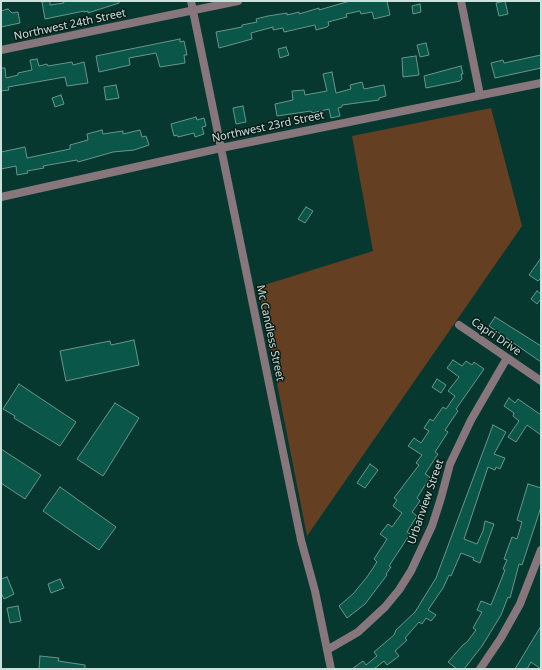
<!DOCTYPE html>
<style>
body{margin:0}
#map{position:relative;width:542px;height:670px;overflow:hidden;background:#07382f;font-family:"Noto Sans",sans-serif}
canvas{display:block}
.frame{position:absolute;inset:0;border:2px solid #cae2db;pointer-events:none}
</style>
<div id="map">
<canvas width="542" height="670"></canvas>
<div class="frame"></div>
</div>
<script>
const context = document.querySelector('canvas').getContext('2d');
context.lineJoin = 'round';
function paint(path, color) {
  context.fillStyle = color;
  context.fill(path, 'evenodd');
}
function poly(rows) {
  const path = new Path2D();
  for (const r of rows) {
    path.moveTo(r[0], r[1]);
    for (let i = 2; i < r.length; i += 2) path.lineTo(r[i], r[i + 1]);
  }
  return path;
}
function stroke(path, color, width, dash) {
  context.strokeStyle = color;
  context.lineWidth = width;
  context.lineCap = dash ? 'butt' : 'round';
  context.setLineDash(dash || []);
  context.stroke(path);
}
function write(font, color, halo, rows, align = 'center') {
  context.font = font + ' "Noto Sans",sans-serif';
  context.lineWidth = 3;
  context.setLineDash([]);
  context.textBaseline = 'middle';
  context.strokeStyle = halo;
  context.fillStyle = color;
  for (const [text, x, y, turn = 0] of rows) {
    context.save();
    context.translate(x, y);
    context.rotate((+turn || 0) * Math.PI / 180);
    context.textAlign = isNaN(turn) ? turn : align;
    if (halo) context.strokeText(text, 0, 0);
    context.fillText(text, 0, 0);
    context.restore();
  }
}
const green = poly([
 [491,108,522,226,307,536,258,287,373,251,352,136]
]);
const building = poly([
 [50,1,50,5,64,3,63,1,119,1,119,3,88,13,88,11,84,12,84,11,45,19,42,2,50,1],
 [350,1,387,1,390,15,374,19,372,12,361,14,360,11,346,14,347,17,328,22,329,25,327,27,316,30,315,25,284,32,283,28,273,30,273,27,251,33,252,39,219,48,216,32,242,27,242,25,257,22,256,19,268,16,287,13,287,15,299,12,299,14,319,8,319,10,350,1],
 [505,1,508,14,499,16,496,3,505,1],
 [420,4,421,12,413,14,412,6,420,4],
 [8,9,12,13,18,12,20,23,1,27,1,11,8,9],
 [180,39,180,42,184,41,187,55,184,55,185,63,160,67,156,53,129,58,130,65,99,72,96,56,180,39],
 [426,43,429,55,420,57,417,45,426,43],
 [286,47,289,55,280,58,278,49,286,47],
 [541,55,541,68,495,78,491,63,503,60,504,63,541,55],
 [416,56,419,75,403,77,402,58,416,56],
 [37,59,39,66,47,64,48,66,72,62,73,65,84,62,88,83,67,86,65,77,8,87,9,90,1,91,1,68,5,68,6,78,18,75,18,73,32,70,30,60,37,59],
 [461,66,463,74,461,74,462,79,460,81,426,88,424,76,461,66],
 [332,72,336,93,351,89,350,85,362,82,364,89,384,85,386,96,379,98,379,100,342,105,342,107,338,108,340,116,331,118,329,109,312,113,311,111,277,116,275,104,293,100,292,91,304,90,305,95,327,91,323,74,332,72],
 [116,85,119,98,106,100,104,87,116,85],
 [61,95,64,104,55,107,52,98,61,95],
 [243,106,246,122,236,124,233,108,243,106],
 [196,117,197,120,204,118,206,126,202,127,204,134,195,137,194,133,178,137,177,135,174,136,171,124,196,117],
 [102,130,103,134,123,131,123,134,140,130,142,137,146,136,149,145,134,150,113,152,78,162,77,160,43,166,44,168,27,171,28,173,17,175,16,166,1,169,1,152,25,147,27,158,70,149,70,145,88,140,87,134,102,130],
 [306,207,313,211,305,223,298,219,306,207],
 [541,258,541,278,538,281,529,275,541,258],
 [537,291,541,294,541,299,537,304,531,299,537,291],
 [495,317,541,346,541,362,489,326,495,317],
 [134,340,139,365,66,381,60,351,110,341,111,345,134,340],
 [453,360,462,366,466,361,472,365,474,362,484,369,456,409,458,411,445,430,448,432,435,452,438,454,425,474,430,477,417,498,420,501,412,512,417,516,407,532,410,534,389,566,391,567,386,574,387,575,365,604,347,618,339,606,353,594,367,577,377,562,374,559,387,539,380,534,388,524,392,527,402,513,393,506,397,500,394,498,419,465,416,463,422,455,408,446,414,438,421,443,429,431,424,428,430,419,433,421,443,407,446,409,455,396,448,391,459,377,447,368,453,360],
 [437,379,446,385,441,393,432,387,437,379],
 [19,384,76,422,60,446,14,418,15,416,3,409,19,384],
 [509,398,515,403,518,399,541,415,541,435,527,425,516,442,508,437,519,421,513,416,514,413,504,406,509,398],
 [115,403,139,418,103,476,77,459,115,403],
 [493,425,506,432,494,454,505,458,500,469,496,467,495,470,488,467,464,539,477,544,483,531,485,521,494,524,480,563,473,560,474,558,461,553,451,576,449,575,443,588,428,610,436,615,431,621,426,618,422,624,419,622,405,638,407,640,395,651,399,656,387,665,384,661,374,669,352,669,363,661,366,665,377,656,374,652,394,635,396,630,415,612,436,578,493,425],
 [1,449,41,475,25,499,1,483,1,449],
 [370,464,378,470,365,488,357,483,370,464],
 [528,484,541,488,541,507,522,565,519,564,510,598,508,597,501,615,482,646,464,669,457,669,448,662,463,645,467,642,476,630,473,628,482,612,477,610,481,601,491,605,505,570,503,569,507,560,504,559,512,537,517,539,522,522,517,520,528,484],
 [60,487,116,527,99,550,43,511,60,487],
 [7,577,14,594,4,599,1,593,1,579,7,577],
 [60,579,64,588,51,593,48,584,60,579],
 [18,606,21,621,10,623,7,608,18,606],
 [541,626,541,669,531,662,527,669,515,669,541,626],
 [40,656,59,658,58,661,85,665,85,669,39,669,40,656]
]);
const street = poly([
 [191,1,301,540,315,591,331,669],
 [461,1,480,95],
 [1,50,238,1],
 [1,197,221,148,541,83],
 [459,325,541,381],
 [327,650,358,632,385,607,399,590,411,571,432,526,441,498,450,464,471,420,507,358],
 [480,669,501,638,520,604,541,550]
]);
const streetNames = [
 ["Northwest 24th Street",70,25,-12],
 ["Northwest 23rd Street",268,127,-12],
 ["Mc Candless Street",270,333,78],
 ["Capri Drive",496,337,34],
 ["Urbanview Street",426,502,-71]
];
paint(green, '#653f22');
paint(building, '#0a5649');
stroke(building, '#69968a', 1);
stroke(street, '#87767b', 8);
write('11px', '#cae2db', '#091b17', streetNames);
</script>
